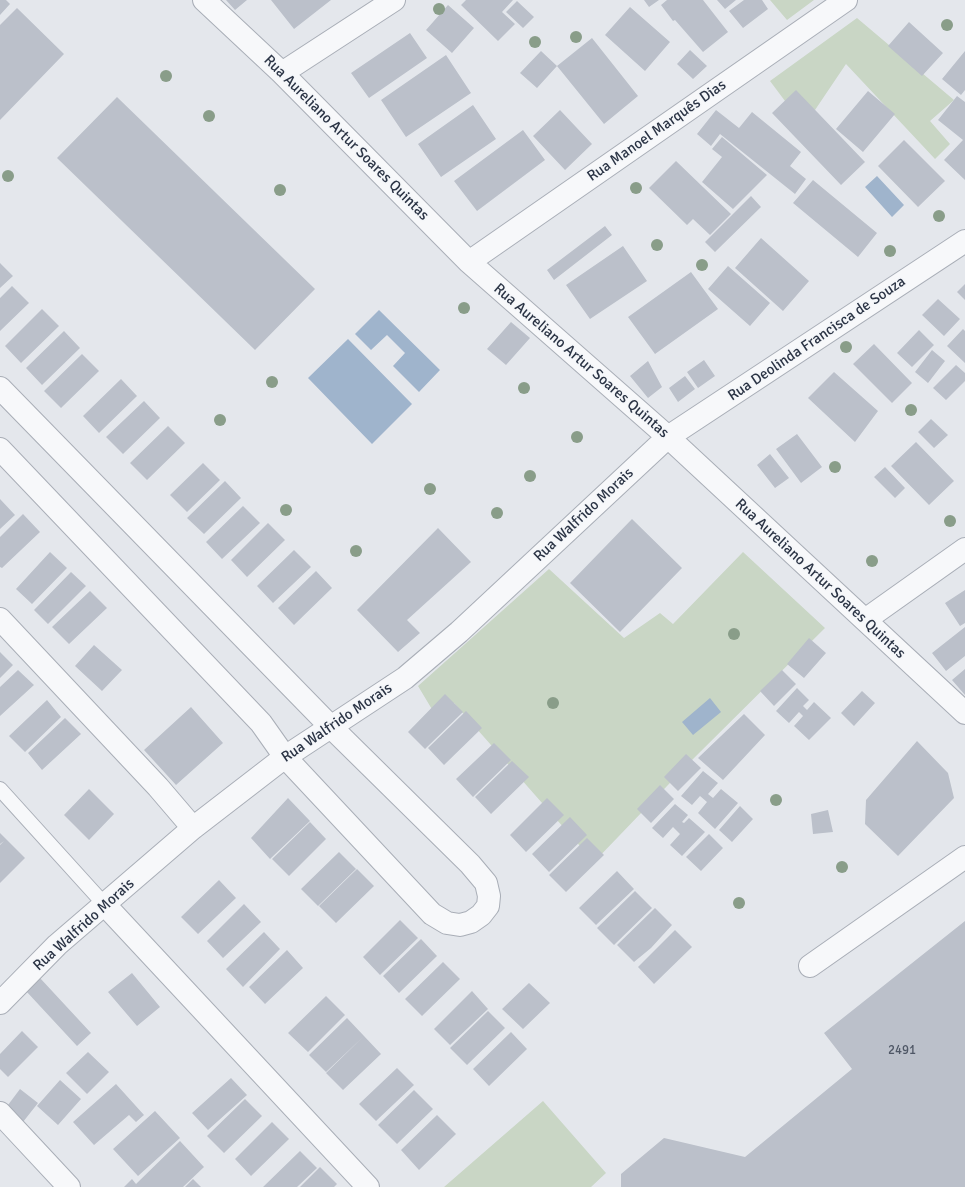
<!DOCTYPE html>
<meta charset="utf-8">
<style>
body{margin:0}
canvas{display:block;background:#e4e7ec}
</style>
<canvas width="965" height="1187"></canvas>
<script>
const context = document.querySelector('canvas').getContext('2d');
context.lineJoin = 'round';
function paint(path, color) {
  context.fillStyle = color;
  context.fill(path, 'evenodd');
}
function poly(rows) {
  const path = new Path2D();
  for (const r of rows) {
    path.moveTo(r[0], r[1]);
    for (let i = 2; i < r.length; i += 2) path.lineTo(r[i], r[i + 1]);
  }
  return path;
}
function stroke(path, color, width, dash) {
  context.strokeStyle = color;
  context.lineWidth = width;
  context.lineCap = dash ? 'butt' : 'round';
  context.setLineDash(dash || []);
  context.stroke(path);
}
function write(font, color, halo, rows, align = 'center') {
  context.font = font + ' Signika,sans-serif';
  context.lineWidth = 3;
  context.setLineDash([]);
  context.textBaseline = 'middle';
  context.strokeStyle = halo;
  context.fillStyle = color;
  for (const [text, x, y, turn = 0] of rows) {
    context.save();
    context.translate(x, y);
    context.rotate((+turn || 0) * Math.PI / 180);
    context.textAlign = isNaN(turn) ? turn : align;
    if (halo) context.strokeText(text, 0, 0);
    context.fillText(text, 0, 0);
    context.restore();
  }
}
const green = poly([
 [770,0,814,0,787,20],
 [857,18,954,100,930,121,950,144,935,159,846,64,815,110,785,101,770,81],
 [743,552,825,628,692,760,594,862,454,703,436,716,418,686,549,569,624,638,660,613,673,624],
 [543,1101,606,1173,591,1187,444,1187]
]);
const water = poly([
 [877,176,904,205,892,217,865,187],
 [379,310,440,370,419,392,393,366,405,353,387,335,371,350,355,334],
 [348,339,412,404,372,444,308,378],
 [710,698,721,712,693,735,682,722]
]);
const building = poly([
 [0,0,6,0,10,4,0,15],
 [226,0,247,0,235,10],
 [271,0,331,0,294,29],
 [466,0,513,0,502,12,515,24,498,41,461,5],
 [644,0,659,0,649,7],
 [667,0,703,0,728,32,703,52,675,20,673,21,661,5],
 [717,0,736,0,725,9],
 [744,0,762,0,768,9,743,28,729,11],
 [517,1,534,17,523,28,506,12],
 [448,5,474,28,452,53,426,30],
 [630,7,670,42,645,71,605,35],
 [17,8,64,54,0,120,0,25],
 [909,22,943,53,922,76,888,46],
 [410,33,427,58,369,98,351,73],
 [592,38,638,96,604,124,557,66],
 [690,50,707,66,693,79,677,64],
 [541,51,557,66,537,88,520,73],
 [965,51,965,90,961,95,942,79],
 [446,55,471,93,406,137,381,100],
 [796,90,865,162,841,185,772,113],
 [868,91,895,114,863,152,836,129],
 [957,96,965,102,965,180,944,160,963,140,938,120],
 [117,97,315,289,255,350,57,158],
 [473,105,496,139,441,177,418,144],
 [560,110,592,144,565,170,533,136],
 [716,110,739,128,752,112,801,152,790,166,806,179,795,194,720,134,711,146,697,134],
 [523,130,545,160,477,211,454,181],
 [722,137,767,175,733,209,702,182,722,157,712,149],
 [904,140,945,181,918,207,878,166],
 [676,161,731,214,710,235,693,219,687,225,649,188],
 [813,180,877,233,858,257,793,203],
 [751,196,761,207,715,252,705,242],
 [605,226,612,235,554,280,547,270],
 [761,238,809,281,783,311,735,268],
 [623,246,647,281,590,319,566,285],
 [0,263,13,276,0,288],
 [728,266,770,303,750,326,708,289],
 [691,272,718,309,655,354,628,317],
 [965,284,965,300,957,292],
 [12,286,29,303,0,331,0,298],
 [938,299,960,319,944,336,922,315],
 [42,309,59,326,21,363,5,346],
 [511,322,530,338,506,365,487,349],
 [963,329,965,331,965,363,947,346],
 [919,330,934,345,912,367,897,353],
 [64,331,80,348,42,385,26,368],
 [874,344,912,383,892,403,853,364],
 [932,350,945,361,928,383,915,372],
 [82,354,99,371,61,408,44,391],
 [704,360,715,376,698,388,687,372],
 [648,361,662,387,648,398,630,376],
 [956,365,965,373,965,381,946,400,933,388],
 [834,372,878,411,855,442,808,398],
 [685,376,695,389,678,402,669,388],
 [121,379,137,396,99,433,83,416],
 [144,401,160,418,123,454,106,437],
 [931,419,948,435,934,448,918,432],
 [168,426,185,443,147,480,130,463],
 [797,434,822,467,801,483,776,449],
 [916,442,954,481,929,505,891,466],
 [770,454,789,478,775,488,757,465],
 [203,463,220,480,187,512,170,495],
 [885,467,905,488,895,498,874,477],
 [225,481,241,498,204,534,187,518],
 [0,499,15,515,0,529],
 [243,506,260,523,222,559,206,542],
 [23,514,40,532,2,568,0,567,0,537],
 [632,519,682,568,620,632,570,583],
 [268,523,285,540,247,577,231,560],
 [438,528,471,562,407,620,420,633,398,652,357,610],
 [294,550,311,567,273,603,257,586],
 [50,552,67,568,32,604,16,589],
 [316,571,332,588,294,625,278,608],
 [71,572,86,586,48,624,34,610],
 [965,590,965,623,960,626,945,603],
 [90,591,107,608,69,644,52,627],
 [965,627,965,656,946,671,932,653],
 [809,638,826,653,804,678,787,664],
 [94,645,122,670,102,691,75,666],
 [0,652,13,665,0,678],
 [965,669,965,695,952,680],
 [18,670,34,685,0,716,0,687],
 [782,670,796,684,774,706,760,691],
 [797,688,809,700,803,706,807,710,814,702,831,718,809,740,794,726,803,716,799,712,789,723,776,711],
 [862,691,875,703,854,726,841,713],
 [445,694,463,712,425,749,408,732],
 [47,700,61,717,25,752,9,736],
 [191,707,223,743,176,785,144,750],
 [466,711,482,728,444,765,428,748],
 [744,714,765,735,723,780,698,758],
 [65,718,81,734,42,770,28,753],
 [917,741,948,773,954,798,898,856,865,824,866,800],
 [494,743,511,760,473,797,456,779],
 [686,754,701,768,678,791,664,777],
 [512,761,529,777,491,814,475,797],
 [703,771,718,783,708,794,713,798,721,789,738,803,715,829,698,813,707,802,700,796,692,805,681,796],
 [660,785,674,799,651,823,637,809],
 [89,789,114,814,89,840,64,815],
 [288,798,310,821,270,859,251,838],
 [547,798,564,815,526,852,510,835],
 [675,804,688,815,682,822,684,823,689,818,705,832,682,856,670,845,680,834,673,827,663,838,652,828],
 [740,806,753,819,732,842,719,830],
 [828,810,833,832,813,834,811,814],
 [570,817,587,835,549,872,532,854],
 [310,822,326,839,289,876,272,859],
 [0,833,25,858,0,883,0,845,4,841,0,844],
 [709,834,723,848,701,871,686,857],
 [587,838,604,855,566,892,549,875],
 [339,852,356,869,318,906,301,889],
 [357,869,374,886,336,923,319,906],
 [617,871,634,889,596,925,579,908],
 [219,880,236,898,198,934,181,917],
 [635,891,652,908,614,945,597,928],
 [244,904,261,922,223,958,207,941],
 [655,908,672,925,651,948,634,962,617,945],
 [400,920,418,938,380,975,363,957],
 [965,921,965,1187,621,1187,621,1174,664,1138,745,1157,852,1069,824,1033],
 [675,930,692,947,654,984,638,967],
 [264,932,280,949,243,987,226,969],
 [421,939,437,956,399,993,383,976],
 [287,950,303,968,265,1004,249,987],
 [443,962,460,979,422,1016,405,999],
 [132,973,160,1007,137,1026,108,992],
 [40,978,91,1033,77,1046,26,991],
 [529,983,550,1003,523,1029,502,1009],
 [472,991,488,1009,450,1045,434,1029],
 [326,996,345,1015,308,1052,288,1033],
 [488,1011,505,1028,467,1065,450,1048],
 [347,1018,364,1036,326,1072,309,1055],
 [22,1031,38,1047,8,1077,0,1069,0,1054],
 [511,1032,527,1049,489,1086,473,1069],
 [364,1036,381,1054,343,1090,326,1073],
 [88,1052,109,1072,87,1094,66,1073],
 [397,1068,414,1085,376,1121,359,1104],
 [231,1078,247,1095,208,1130,192,1113],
 [60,1080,81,1099,58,1125,37,1106],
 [116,1084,144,1115,136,1122,129,1115,94,1145,73,1122],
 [20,1089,38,1103,23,1122,5,1109],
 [414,1090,433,1109,397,1144,378,1125],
 [245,1099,262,1116,224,1153,207,1136],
 [155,1111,180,1138,138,1176,113,1149],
 [437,1115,456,1134,419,1170,401,1150],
 [272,1122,289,1139,251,1176,235,1159],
 [180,1141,204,1167,183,1187,124,1187,132,1179,136,1184],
 [300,1151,317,1168,297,1187,263,1187],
 [320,1167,337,1184,334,1187,300,1187],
 [193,1179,201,1187,185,1187]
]);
const service = poly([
 [0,789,105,905]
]);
const minor = poly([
 [204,0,282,73,469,262,668,437,965,713],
 [282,73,394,0],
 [469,262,846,0],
 [0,388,330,726,470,864,486,883,489,896,488,906,481,915,471,922,460,925,447,923,432,914,285,757,261,723,0,449],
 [0,619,158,787,193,828],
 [865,620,965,549],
 [105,905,368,1187],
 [810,966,965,857],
 [0,1003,57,945,193,828,285,757,405,678,459,632,668,437,965,241],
 [0,1113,69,1187]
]);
const trees = [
 [439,9],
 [947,25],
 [576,37],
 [535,42],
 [166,76],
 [209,116],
 [8,176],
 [636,188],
 [280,190],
 [939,216],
 [657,245],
 [890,251],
 [702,265],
 [464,308],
 [846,347],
 [272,382],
 [524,388],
 [911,410],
 [220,420],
 [577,437],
 [835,467],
 [530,476],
 [430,489],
 [286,510],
 [497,513],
 [950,521],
 [356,551],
 [872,561],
 [734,634],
 [553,703],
 [776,800],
 [842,867],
 [739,903]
];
const numberNames = [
 ["2491",902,1051]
];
const streetNames = [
 ["Rua Manoel Marquês Dias",657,131,-35],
 ["Rua Aureliano Artur Soares Quintas",346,138,45],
 ["Rua Deolinda Francisca de Souza",817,339,-34],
 ["Rua Aureliano Artur Soares Quintas",581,361,41],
 ["Rua Walfrido Morais",584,515,-43],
 ["Rua Aureliano Artur Soares Quintas",820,579,43],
 ["Rua Walfrido Morais",337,723,-34],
 ["Rua Walfrido Morais",84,925,-42]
];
paint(green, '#c9d6c5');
paint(water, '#9fb4cc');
paint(building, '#bbc0ca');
stroke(service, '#a9aeb7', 16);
stroke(minor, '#a9aeb7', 24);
stroke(service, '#f7f8fa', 14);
stroke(minor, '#f7f8fa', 22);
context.fillStyle = '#899d89';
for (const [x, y] of trees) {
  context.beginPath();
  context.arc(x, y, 6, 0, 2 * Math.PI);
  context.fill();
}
write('13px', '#4f5766', null, numberNames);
write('15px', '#2b3445', '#f4f6f9', streetNames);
</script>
